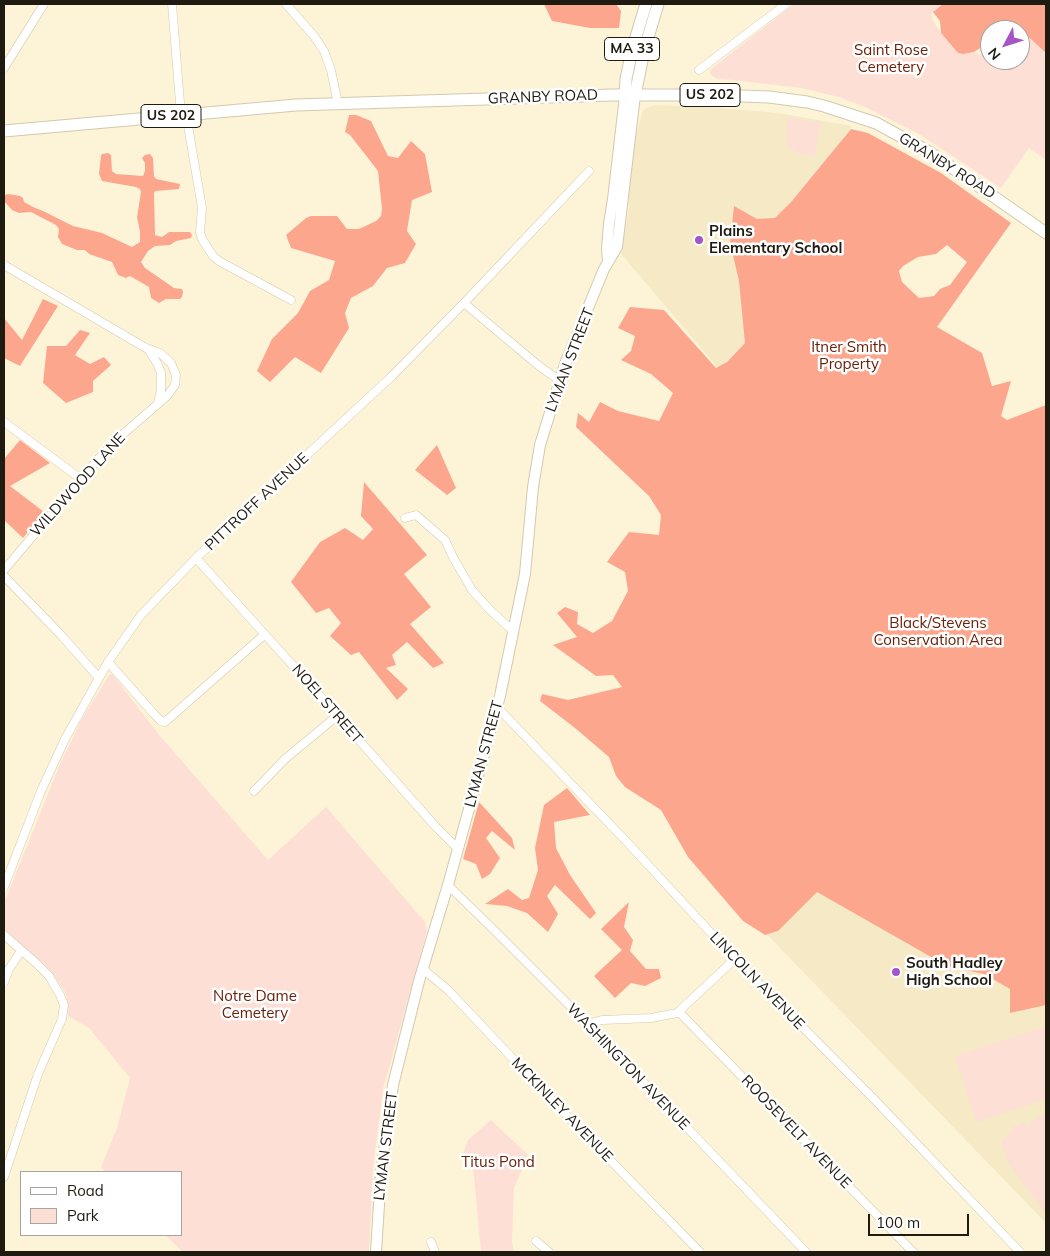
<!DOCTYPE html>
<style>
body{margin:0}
#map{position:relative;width:1050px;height:1256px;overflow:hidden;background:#fdf4d8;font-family:Mulish,sans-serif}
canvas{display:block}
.frame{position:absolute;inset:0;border:5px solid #1f1b11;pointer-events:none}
.legend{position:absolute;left:20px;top:1171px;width:162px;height:65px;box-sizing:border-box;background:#fff;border:1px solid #a5a4a0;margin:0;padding:6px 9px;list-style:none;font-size:15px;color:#1f1b11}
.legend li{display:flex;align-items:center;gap:10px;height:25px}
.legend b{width:25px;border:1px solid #a5a4a0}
.north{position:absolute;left:980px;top:20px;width:50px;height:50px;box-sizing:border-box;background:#fff;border:1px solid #a5a4a0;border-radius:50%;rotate:230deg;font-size:14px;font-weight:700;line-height:20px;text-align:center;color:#1f1b11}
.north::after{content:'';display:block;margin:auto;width:18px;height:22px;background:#a555c5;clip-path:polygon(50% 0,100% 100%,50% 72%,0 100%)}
.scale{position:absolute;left:868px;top:1214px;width:101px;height:22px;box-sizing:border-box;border:2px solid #1f1b11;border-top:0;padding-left:6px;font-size:15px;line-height:18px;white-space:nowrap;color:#1f1b11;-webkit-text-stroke:4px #fff;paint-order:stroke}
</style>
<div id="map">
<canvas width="1050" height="1256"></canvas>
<div class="frame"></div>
<ul class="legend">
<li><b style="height:6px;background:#fff"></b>Road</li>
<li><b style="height:14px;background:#fddfd6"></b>Park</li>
</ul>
<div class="north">N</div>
<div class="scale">100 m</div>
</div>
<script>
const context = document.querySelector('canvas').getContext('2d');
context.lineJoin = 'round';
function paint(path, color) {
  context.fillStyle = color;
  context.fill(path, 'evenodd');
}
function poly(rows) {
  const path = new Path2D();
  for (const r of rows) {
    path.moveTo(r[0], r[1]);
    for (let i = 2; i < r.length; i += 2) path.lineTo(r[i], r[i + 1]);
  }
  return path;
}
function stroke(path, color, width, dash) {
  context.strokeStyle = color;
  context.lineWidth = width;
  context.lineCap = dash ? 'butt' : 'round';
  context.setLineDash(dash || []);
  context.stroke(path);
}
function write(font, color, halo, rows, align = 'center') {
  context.font = font + ' Mulish,sans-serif';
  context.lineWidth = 5;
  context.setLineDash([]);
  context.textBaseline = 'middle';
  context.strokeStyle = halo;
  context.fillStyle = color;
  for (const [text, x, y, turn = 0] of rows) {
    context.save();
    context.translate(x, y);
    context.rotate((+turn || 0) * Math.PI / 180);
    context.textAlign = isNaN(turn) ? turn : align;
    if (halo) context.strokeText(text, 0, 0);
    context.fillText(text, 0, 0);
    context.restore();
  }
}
const built = poly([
 [654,105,721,108,778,113,852,126,778,227,745,343,719,369,621,254,629,208,629,176,634,143,643,110],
 [818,665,1046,1002,1046,1223,750,917]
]);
const green = poly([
 [794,4,943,4,933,12,931,15,933,21,941,33,958,53,963,54,974,52,988,58,990,56,990,60,1020,60,1020,34,1023,32,1046,53,1046,160,1029,148,1001,188,919,134,865,107,839,97,801,88,715,78,712,76,710,73,711,69],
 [788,117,815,122,818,121,821,124,819,128,815,156,798,153,788,146,786,135],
 [110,674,113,675,160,736,268,860,326,807,425,922,427,931,383,1089,373,1167,369,1252,183,1252,165,1235,181,1235,181,1172,105,1172,101,1167,117,1128,130,1078,89,1028,68,1016,67,998,64,990,48,968,4,929,4,903,60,764,82,719],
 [1046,1026,1046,1099,977,1122,955,1056],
 [1046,1114,1046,1214,1011,1166,1006,1158,1002,1145,1003,1139,1008,1136,1013,1127,1024,1122,1026,1127,1038,1117],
 [491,1120,528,1155,514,1188,512,1243,514,1252,481,1252,473,1165,461,1159,468,1140]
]);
const forest = poly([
 [544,4,616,4,621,11,619,28,590,28,552,21],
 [943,4,1046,4,1046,53,1023,32,1020,34,1020,30,990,30,990,42,974,52,963,54,958,53,941,33,940,21,933,12],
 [349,115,356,115,371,121,388,156,398,158,411,141,425,154,432,192,412,200,407,231,416,244,405,263,387,268,373,286,351,298,345,313,349,328,321,373,295,357,270,382,257,371,272,339,298,313,310,291,329,280,335,261,291,248,286,235,306,218,311,216,337,216,347,229,359,229,376,221,381,216,382,209,378,171,350,135,345,132],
 [851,129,868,133,941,173,1011,223,937,327,982,353,992,386,1011,381,1001,416,1007,420,1046,405,1046,1005,1010,1013,1010,989,984,974,947,966,817,892,778,931,765,935,743,921,688,857,661,810,625,787,616,776,609,757,575,728,540,701,542,694,568,700,622,687,613,675,596,676,553,645,577,637,557,613,565,607,578,612,577,624,593,633,612,621,628,591,625,572,607,562,629,532,659,535,661,515,649,496,576,427,578,413,589,422,600,402,618,411,659,421,673,393,651,374,621,360,631,351,635,336,618,328,630,307,664,310,716,368,727,362,745,343,739,281,730,242,734,206,757,219,775,218,792,201],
 [947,245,967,262,950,285,940,289,934,296,919,298,902,282,899,271,903,266,918,257,936,254],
 [108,153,111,155,112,171,116,174,143,176,145,171,145,163,142,158,145,155,150,154,153,158,154,176,156,179,180,184,179,189,156,191,154,193,155,235,162,237,169,232,190,232,192,235,191,238,176,241,170,245,155,246,148,251,141,262,145,268,174,288,182,289,183,292,182,297,180,299,166,299,159,303,151,298,149,287,130,276,126,278,118,275,112,262,89,254,85,250,77,250,62,244,58,237,59,229,56,225,31,212,19,213,12,210,4,201,5,195,8,194,20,196,23,198,24,202,33,207,43,211,73,226,102,233,132,247,140,242,140,232,137,217,141,192,140,189,136,187,102,181,99,174,101,156,102,154],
 [43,299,58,306,20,366,4,358,4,318,22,340],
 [80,330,90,333,75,355,90,364,104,357,111,365,93,381,93,392,66,403,43,383,47,346,66,346],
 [20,440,50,463,10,486,44,512,23,538,4,520,4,459],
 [437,445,456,488,447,495,415,470],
 [364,482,427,555,404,574,431,607,410,624,444,663,433,668,407,642,392,655,396,665,386,668,408,689,397,700,359,652,351,655,330,636,341,623,329,608,316,613,291,582,320,542,345,528,363,540,373,529,361,516],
 [567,788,590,815,554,822,556,848,570,875,596,913,590,919,555,885,547,896,558,914,548,932,527,913,507,906,485,904,508,889,522,900,529,898,538,870,535,848,544,805],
 [479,802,512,838,515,850,492,831,486,838,500,858,490,874,482,879,476,864,463,859],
 [629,902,624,927,633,940,630,951,646,969,659,969,661,978,645,986,631,983,615,998,594,976,622,950,601,929]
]);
const minor = poly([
 [172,4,181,115],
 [286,4,314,36,324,51,331,70,338,104],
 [4,68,44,4],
 [699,70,786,4],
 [186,114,202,208,200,232,202,239,213,256,219,261,291,300],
 [4,265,146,348,160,353,171,363,176,375,175,385,167,396,122,435,99,458,4,570],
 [464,303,539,366,559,380],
 [148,349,157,363,161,373,161,390,158,403],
 [4,422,81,479],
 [405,518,416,515,445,540,454,559,472,590,490,610,513,631],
 [196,558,296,669,436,827,458,849],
 [4,576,61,635,99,678],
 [108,662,154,714,161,721,165,722,264,635],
 [497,707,627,842,735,959,874,1099,1020,1252],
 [254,791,285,759,337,716],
 [448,885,495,931,588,1024,806,1252],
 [4,887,41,791,65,739,108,662,141,615,196,558,392,376,464,303,589,171],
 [4,935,36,963,49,976,60,995,64,1005,62,1019,38,1074,4,1177],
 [423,969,448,990,569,1118,700,1252],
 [4,982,9,969,21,951],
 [679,1012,913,1252],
 [588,1024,602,1020,651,1018,677,1013,735,959],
 [536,1241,549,1252],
 [431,1242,435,1252]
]);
const secondary = poly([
 [608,261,607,249,609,224,613,199,625,96],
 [376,1252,381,1173,393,1085,419,981,448,885,500,696,525,574,533,487,540,445,565,364,604,269,617,247,635,95]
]);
const primary = poly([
 [635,95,644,51,658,4],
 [625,96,626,79,632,50,646,4],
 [4,131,296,105,613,95,716,95,769,97,807,102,824,106,876,123,931,153,1046,233]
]);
const markers = [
 [699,240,5,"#a555c5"],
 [896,972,5,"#a555c5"]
];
const shields = [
 [632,49,55],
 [710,95,60],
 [171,116,60]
];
const shieldNames = [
 ["MA 33",632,49],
 ["US 202",710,95],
 ["US 202",171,116]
];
const parkNames = [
 ["Saint Rose",891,50],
 ["Cemetery",891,67],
 ["Itner Smith",849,347],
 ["Property",849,364],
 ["Black/Stevens",938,623],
 ["Conservation Area",938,640],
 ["Notre Dame",255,996],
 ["Cemetery",255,1013],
 ["Titus Pond",498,1162]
];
const streetNames = [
 ["GRANBY ROAD",543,97,-2],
 ["GRANBY ROAD",947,166,32],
 ["LYMAN STREET",570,360,-69],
 ["WILDWOOD LANE",78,485,-48],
 ["PITTROFF AVENUE",257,502,-43],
 ["NOEL STREET",327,704,49],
 ["LYMAN STREET",484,754,-75],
 ["LINCOLN AVENUE",757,981,46],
 ["WASHINGTON AVENUE",628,1067,46],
 ["MCKINLEY AVENUE",562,1110,46],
 ["ROOSEVELT AVENUE",796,1132,46],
 ["LYMAN STREET",386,1146,-83]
];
const poiNames = [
 ["Plains",709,231],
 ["Elementary School",709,248],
 ["South Hadley",906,963],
 ["High School",906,980]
];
paint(built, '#f5e9c6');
paint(green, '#fddfd6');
paint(forest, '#fca68e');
stroke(minor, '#d2c9ae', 9);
stroke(secondary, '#d2c9ae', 12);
stroke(primary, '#d2c9ae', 13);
stroke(minor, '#fff', 8);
stroke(secondary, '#fff', 10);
stroke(primary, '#fff', 11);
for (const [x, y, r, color] of markers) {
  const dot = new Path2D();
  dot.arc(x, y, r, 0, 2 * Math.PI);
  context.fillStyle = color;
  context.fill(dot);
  stroke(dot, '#fff', 2);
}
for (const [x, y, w] of shields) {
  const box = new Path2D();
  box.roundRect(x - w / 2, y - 11.5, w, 23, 4);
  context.fillStyle = '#fff';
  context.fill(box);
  stroke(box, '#1f1b11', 1);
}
write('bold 14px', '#1f1b11', null, shieldNames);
write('15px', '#6a2009', '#fff', parkNames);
write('15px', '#1f1b11', '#fff', streetNames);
write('bold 15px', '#1f1b11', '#fff', poiNames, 'left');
</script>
